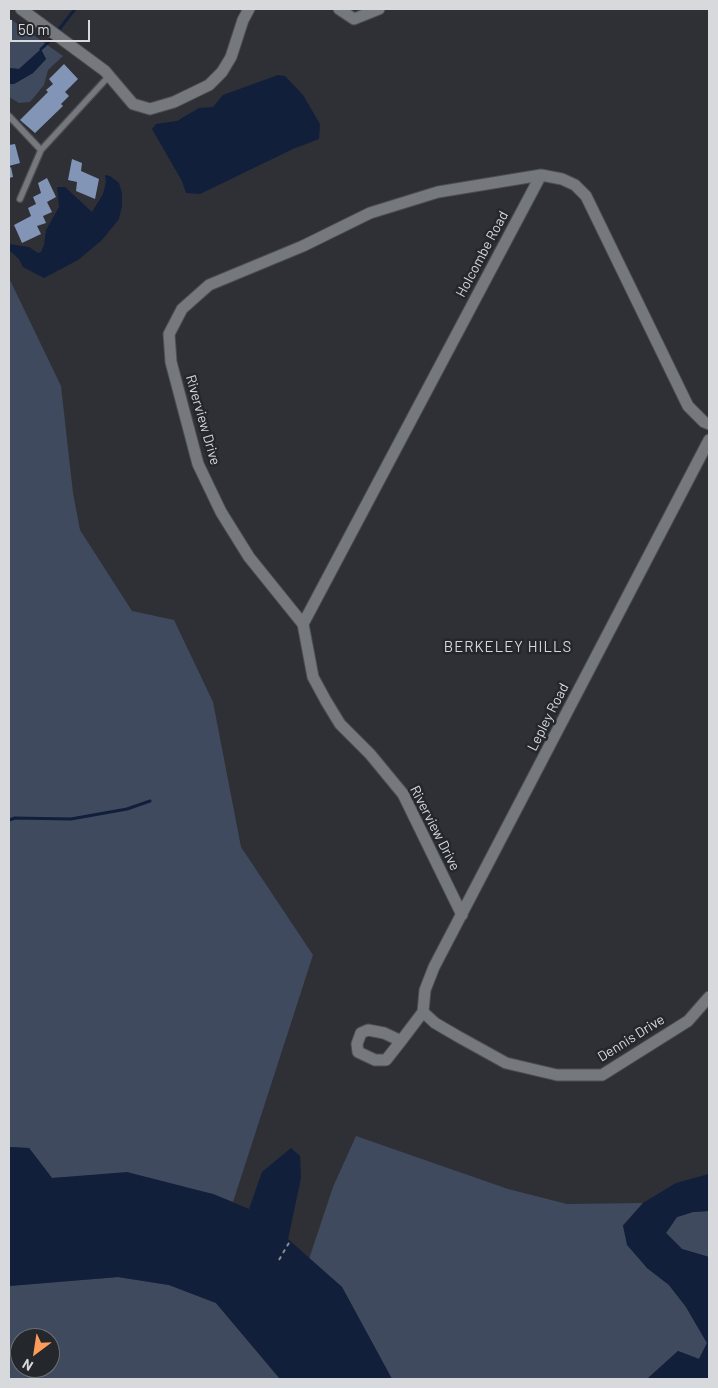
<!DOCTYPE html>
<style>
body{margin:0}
#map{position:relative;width:718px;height:1388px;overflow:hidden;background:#2e3035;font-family:Barlow,sans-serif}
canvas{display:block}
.frame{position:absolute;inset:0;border:10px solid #d7d9dc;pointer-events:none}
.north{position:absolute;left:10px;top:1328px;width:50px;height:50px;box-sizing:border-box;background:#24272b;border:1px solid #6c6e72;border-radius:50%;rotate:211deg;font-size:14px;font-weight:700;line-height:20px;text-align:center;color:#d7d9dc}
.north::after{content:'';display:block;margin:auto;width:18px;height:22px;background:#ff9b59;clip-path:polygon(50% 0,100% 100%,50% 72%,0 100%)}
.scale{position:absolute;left:10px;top:20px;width:80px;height:22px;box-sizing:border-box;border:2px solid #d7d9dc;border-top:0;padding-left:6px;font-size:15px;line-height:18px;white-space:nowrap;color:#d7d9dc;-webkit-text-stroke:4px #24272b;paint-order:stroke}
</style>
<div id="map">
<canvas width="718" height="1388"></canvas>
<div class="frame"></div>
<div class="north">N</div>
<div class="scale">50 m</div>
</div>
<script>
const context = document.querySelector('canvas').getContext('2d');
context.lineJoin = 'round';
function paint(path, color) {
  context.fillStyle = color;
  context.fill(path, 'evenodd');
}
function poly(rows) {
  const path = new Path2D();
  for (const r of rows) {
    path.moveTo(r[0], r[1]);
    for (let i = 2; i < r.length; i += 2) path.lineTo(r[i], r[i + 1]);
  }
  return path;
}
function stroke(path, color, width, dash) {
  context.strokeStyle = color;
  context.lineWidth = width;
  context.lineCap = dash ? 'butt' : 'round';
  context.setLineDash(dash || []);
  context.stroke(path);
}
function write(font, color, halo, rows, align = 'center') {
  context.font = font + ' Barlow,sans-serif';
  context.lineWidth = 5;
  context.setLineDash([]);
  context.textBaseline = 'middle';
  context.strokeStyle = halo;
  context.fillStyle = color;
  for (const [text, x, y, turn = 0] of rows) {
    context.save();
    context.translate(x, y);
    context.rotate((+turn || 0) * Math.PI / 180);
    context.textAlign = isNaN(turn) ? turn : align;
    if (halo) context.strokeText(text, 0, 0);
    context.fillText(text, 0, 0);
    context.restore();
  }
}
const green = poly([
 [9,18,63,56,48,70,44,85,30,102,19,103,9,97,9,84,14,84,33,73,46,59,41,50,19,69,9,68],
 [9,278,61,386,73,493,80,530,132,611,174,620,213,702,241,847,313,955,233,1202,213,1194,68,1177,52,1178,29,1148,9,1147],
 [356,1136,508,1189,567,1204,643,1203,623,1225,647,1268,669,1285,686,1307,707,1343,699,1359,678,1351,647,1379,392,1379,342,1287,309,1259,333,1187],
 [709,1211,709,1257,682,1249,666,1233,677,1217,693,1212],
 [118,1277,169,1285,216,1303,280,1379,9,1379,9,1286],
 [20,1338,50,1338,50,1368,20,1368]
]);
const water = poly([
 [41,49,46,59,33,73,14,84,9,84,9,68,19,69],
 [278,75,285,76,303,95,320,124,319,139,293,149,200,194,186,193,182,181,152,129,156,124,177,121,199,108,213,107,223,95],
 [105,175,110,176,119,183,122,193,122,206,119,219,102,240,78,260,44,278,23,267,19,259,9,250,9,244,29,247,38,253,41,252,44,245,46,230,59,207,57,187,65,187,92,212,103,194,106,182],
 [9,1147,29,1148,52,1178,127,1172,213,1194,249,1209,262,1172,291,1148,300,1156,301,1178,288,1239,342,1287,392,1379,280,1379,216,1303,169,1285,118,1277,9,1286],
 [709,1174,709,1211,693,1212,677,1217,666,1233,682,1249,709,1257,709,1379,647,1379,678,1351,699,1359,707,1343,686,1307,669,1285,647,1268,627,1245,623,1226,643,1203,676,1183]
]);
const stream = poly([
 [57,32,75,9],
 [41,49,54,37],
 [9,820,15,818,71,819,127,809,150,801]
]);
const building = poly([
 [64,64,78,79,65,92,69,96,61,104,63,106,35,133,20,120,48,92,46,90,53,84,49,79],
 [15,144,20,163,9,166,9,145],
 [72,159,82,163,81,171,99,179,95,199,76,191,77,182,68,180],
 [11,167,13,177,9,178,9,168],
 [47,178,56,197,47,202,52,212,43,216,46,223,37,226,41,234,22,243,14,225,31,216,28,208,36,204,33,197,41,193,38,183]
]);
const path = poly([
 [279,1260,290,1241]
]);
const service = poly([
 [9,116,41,150],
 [20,199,41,150,109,76]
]);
const minor = poly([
 [21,9,105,71,133,104,150,109,174,102,209,85,222,72,231,57,243,20,249,9],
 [339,9,354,19,379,9],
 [303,624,541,175],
 [462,915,403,794,370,754,340,724,326,701,313,677,303,624,249,557,221,512,198,464,171,362,169,334,182,309,209,285,303,246,370,213,438,192,541,175,562,179,575,185,586,196,688,406,704,422,709,424],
 [423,1012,425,990,434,967,709,440],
 [423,1012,435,1023,459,1037,506,1063,557,1075,602,1075,688,1021,709,997],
 [401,1041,384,1033,368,1030,361,1033,357,1044,358,1052,375,1060,386,1060,401,1041,423,1012]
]);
const streetNames = [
 ["Holcombe Road",482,254,-62],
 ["Riverview Drive",203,420,74],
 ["Lepley Road",548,717,-63],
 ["Riverview Drive",435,828,63],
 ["Dennis Drive",631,1038,-32]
];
const neighbourhoodNames = [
 ["BERKELEY HILLS",508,647]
];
paint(green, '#404a5e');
paint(water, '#111f3b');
stroke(stream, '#111f3b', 3);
paint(building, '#8295b7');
stroke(service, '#4c4e52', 8);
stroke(minor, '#4c4e52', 13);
stroke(path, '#898b8f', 2, [4, 4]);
stroke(service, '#75787d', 5.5);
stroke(minor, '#75787d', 11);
write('14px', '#d7d9dc', '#24272b', streetNames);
context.letterSpacing = '1px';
write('15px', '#d7d9dc', '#24272b', neighbourhoodNames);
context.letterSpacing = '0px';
</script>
